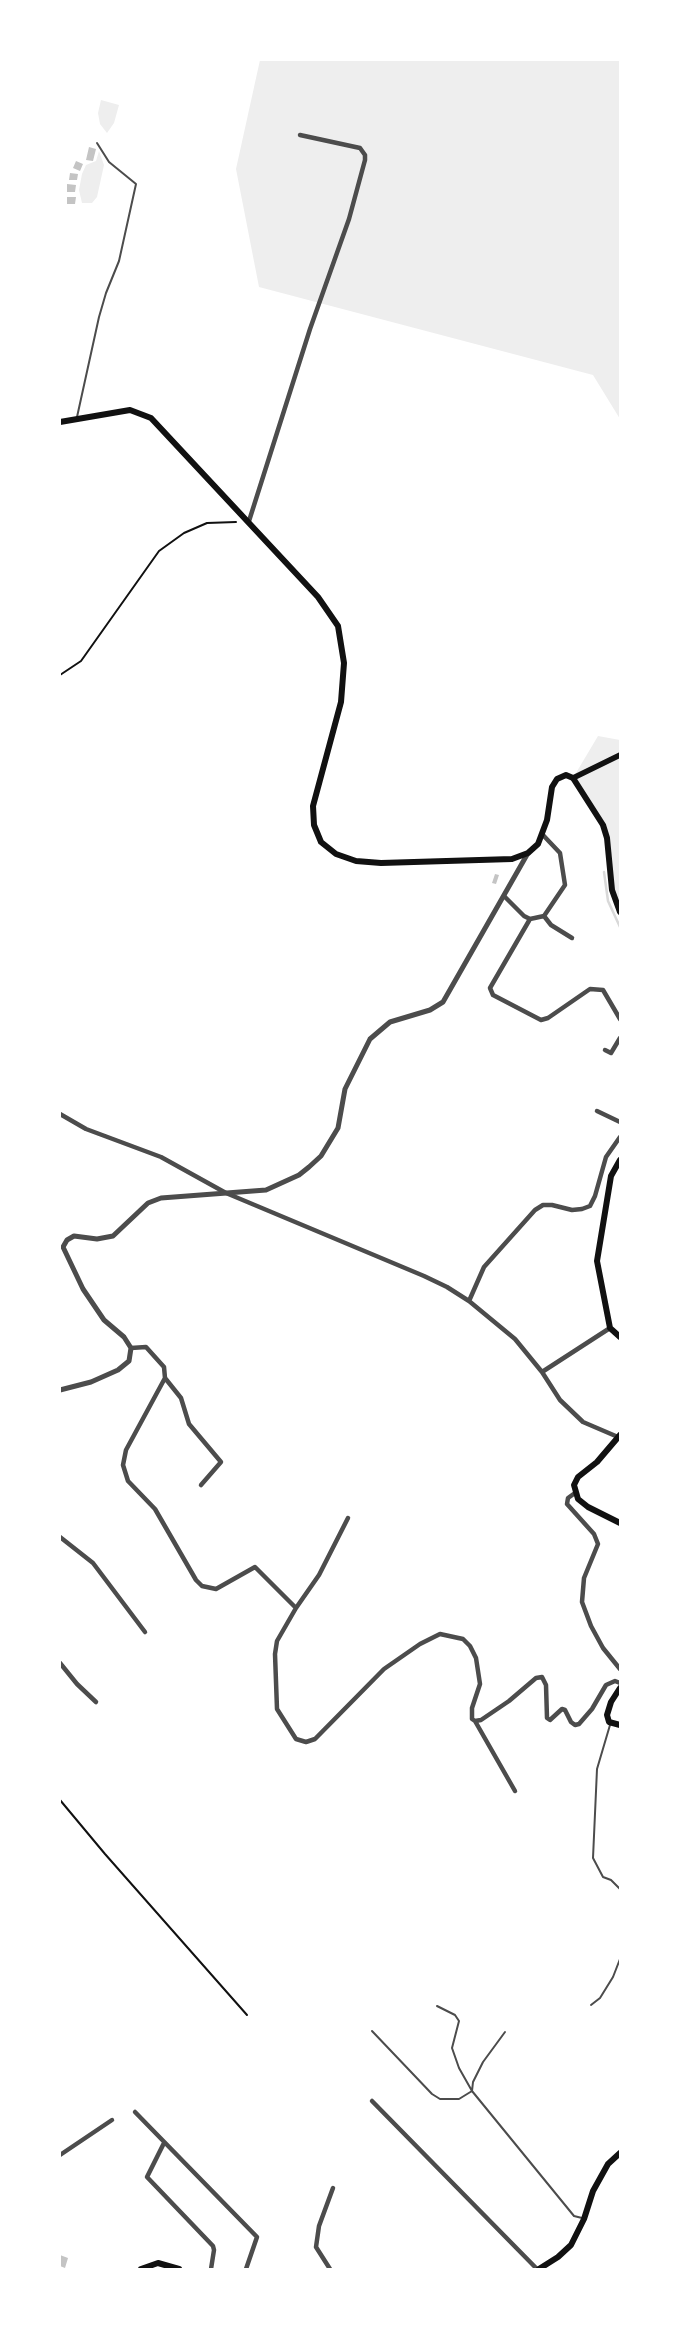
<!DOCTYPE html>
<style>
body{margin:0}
#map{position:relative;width:680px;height:2329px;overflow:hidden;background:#fff;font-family:Helvetica,sans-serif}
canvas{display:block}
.frame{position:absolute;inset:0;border:61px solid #fff;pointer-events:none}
</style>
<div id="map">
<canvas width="680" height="2329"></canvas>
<div class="frame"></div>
</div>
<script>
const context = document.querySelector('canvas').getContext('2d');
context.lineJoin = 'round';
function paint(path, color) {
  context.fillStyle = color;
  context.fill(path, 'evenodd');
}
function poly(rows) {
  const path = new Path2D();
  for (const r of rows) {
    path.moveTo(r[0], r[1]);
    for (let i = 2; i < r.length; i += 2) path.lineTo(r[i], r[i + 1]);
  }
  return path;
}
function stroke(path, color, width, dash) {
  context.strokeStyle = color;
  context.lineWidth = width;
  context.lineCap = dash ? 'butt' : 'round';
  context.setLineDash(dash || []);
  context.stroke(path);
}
const green = poly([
 [260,60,620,60,620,419,593,375,259,287,236,169],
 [101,100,119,105,114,123,107,133,100,124,98,113],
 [99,151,104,165,97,197,92,203,82,203,79,190,82,174,86,165,96,161],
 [598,736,620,740,620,912,612,890,607,838,573,778]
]);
const stream = poly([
 [604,872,608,901,620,927]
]);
const building = poly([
 [89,147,96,149,93,161,86,160],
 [76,161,83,164,80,171,73,168],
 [70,173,78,174,77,180,69,180],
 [67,184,76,185,75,192,67,192],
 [67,197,76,197,75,204,67,204],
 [495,874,499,875,496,884,492,883],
 [60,2255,68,2258,65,2268,60,2266]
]);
const path = poly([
 [60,675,81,661,159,551,184,533,207,523,236,522],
 [60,1800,105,1854,247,2015]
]);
const service = poly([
 [77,417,99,317,106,293,119,261,136,184,109,162,97,143],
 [610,1725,597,1769,593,1858,603,1877,611,1880,620,1889],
 [591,2005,600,1998,613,1977,620,1959],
 [372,2031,432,2094,440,2099,459,2099,472,2091,459,2068,452,2048,459,2021,455,2015,437,2006],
 [505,2032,483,2062,473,2082,472,2091,574,2216,582,2218]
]);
const minor = poly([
 [249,521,310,329,349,219,365,160,365,155,360,148,300,135],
 [504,896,524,916,530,919,490,988,493,995,541,1020,548,1018,590,989,603,990,620,1019],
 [544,916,551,925,572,938],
 [530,919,544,916,565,885,560,853,542,834],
 [605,1050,611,1053,620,1038],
 [597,1111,620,1122],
 [60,1114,86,1129,161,1157,226,1193,424,1276,447,1287,469,1301,515,1339,542,1372,560,1400,583,1422,618,1437],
 [469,1301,484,1267,535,1210,543,1205,552,1205,572,1210,582,1209,590,1206,595,1196,606,1157,620,1137],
 [131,1348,146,1347,164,1367,165,1378,126,1450,123,1465,128,1481,155,1509,196,1580,202,1586,216,1589,255,1567,296,1608,277,1641,275,1654,277,1709,296,1739,306,1742,315,1739,384,1669,420,1644,440,1634,463,1639,470,1646,476,1658,480,1684,472,1708,472,1719,475,1721,481,1720,509,1701,536,1678,542,1677,546,1685,547,1718,550,1720,562,1709,565,1710,571,1722,575,1725,579,1724,592,1709,606,1685,615,1681,620,1683],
 [542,1372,610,1328],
 [165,1378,181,1398,189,1424,221,1462,201,1485],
 [575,1493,568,1498,567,1504,594,1534,598,1544,584,1578,582,1602,591,1626,603,1648,620,1669],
 [60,1537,93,1563,145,1632],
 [296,1608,319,1575,348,1518],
 [60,1663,77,1684,96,1702],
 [475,1721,515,1791],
 [372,2101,537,2269],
 [135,2112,257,2237,246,2269],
 [164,2143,147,2177,213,2246,214,2250,211,2269],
 [60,2155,112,2120],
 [330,2269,316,2247,319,2226,333,2188]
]);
const tertiary = poly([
 [60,1390,91,1382,118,1370,129,1361,131,1348,124,1337,104,1320,83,1289,63,1247,67,1240,74,1236,97,1239,113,1236,148,1203,161,1198,266,1190,299,1175,309,1167,321,1156,338,1128,345,1089,370,1039,390,1022,430,1010,443,1002,528,853]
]);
const secondary = poly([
 [573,778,620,755]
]);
const primary = poly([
 [60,422,130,410,151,418,318,597,338,626,344,663,341,702,313,806,314,825,321,842,336,854,356,861,381,863,512,859,528,853,538,844,547,820,552,787,557,779,566,775,573,778,603,825,607,838,612,890,620,912],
 [620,1160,611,1176,597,1261,610,1328,620,1337],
 [620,1435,597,1462,578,1477,574,1485,578,1499,588,1507,620,1523],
 [620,1688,611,1702,607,1715,609,1722,620,1725],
 [141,2269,158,2263,179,2269],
 [539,2269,558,2257,571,2245,584,2219,593,2191,608,2164,620,2153]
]);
paint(green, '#eee');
stroke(stream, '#d9d9d9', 2.5);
paint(building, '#c4c4c4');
stroke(path, '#111', 2);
stroke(service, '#4c4c4c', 2);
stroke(minor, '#4c4c4c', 4.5);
stroke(tertiary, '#4c4c4c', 5);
stroke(secondary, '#111', 5.5);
stroke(primary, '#111', 6);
</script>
